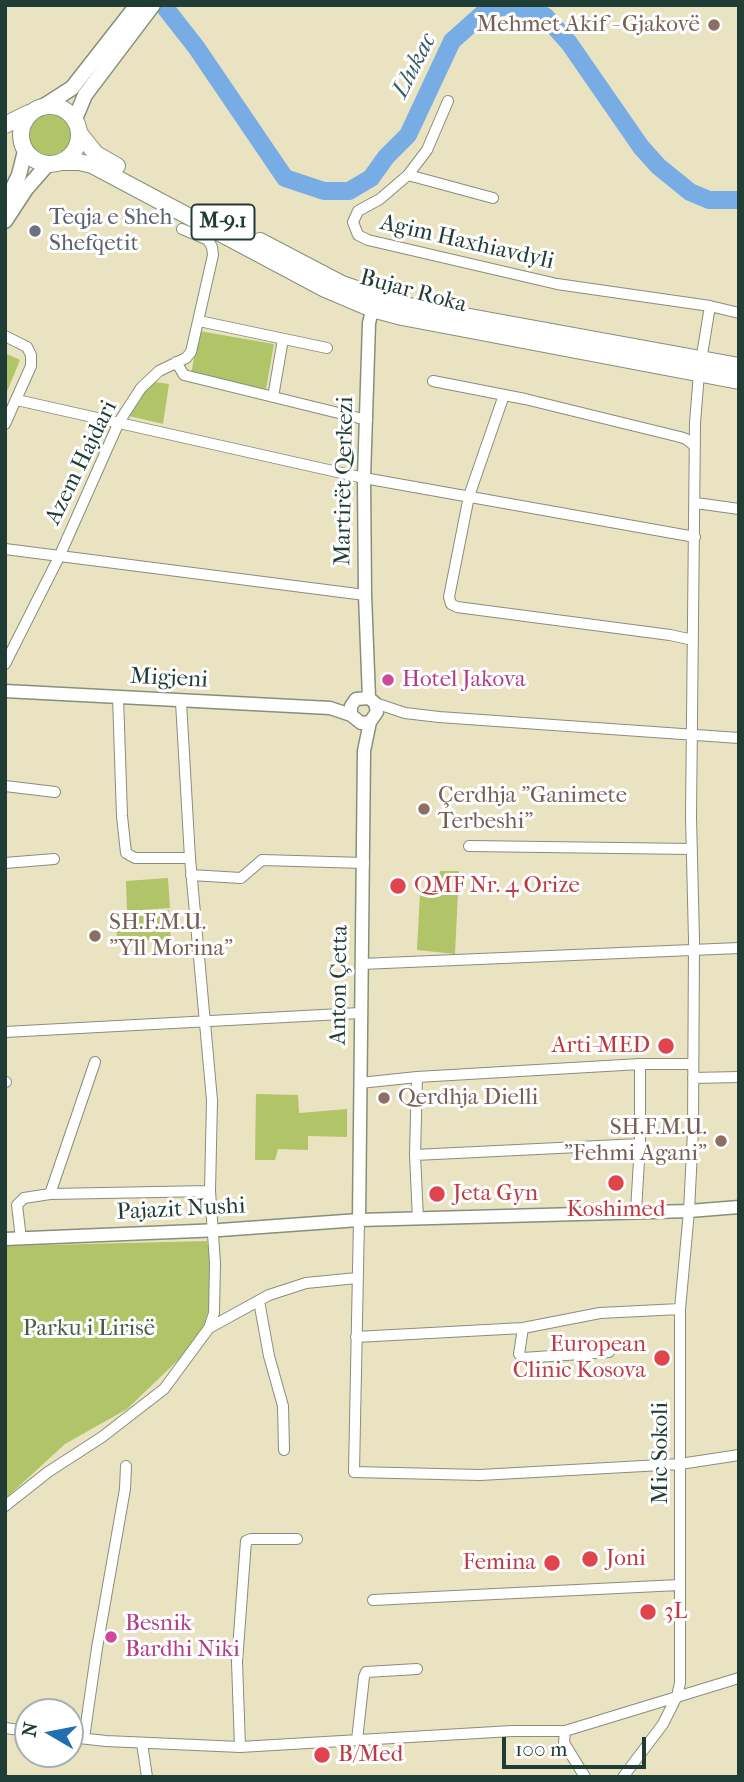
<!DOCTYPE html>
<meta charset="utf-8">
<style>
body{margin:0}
#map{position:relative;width:744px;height:1782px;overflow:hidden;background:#eae3c2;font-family:"IM FELL French Canon",serif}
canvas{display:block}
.frame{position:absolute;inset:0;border:7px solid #1f3d34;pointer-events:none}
.north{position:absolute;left:14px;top:1698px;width:70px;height:70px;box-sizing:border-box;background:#fff;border:2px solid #a5b1ae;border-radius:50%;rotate:280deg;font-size:19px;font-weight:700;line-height:28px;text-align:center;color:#1f3d34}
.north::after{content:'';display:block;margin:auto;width:24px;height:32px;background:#1f6fb2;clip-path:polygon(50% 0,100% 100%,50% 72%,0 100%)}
.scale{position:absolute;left:502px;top:1737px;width:144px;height:32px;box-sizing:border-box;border:4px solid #1f3d34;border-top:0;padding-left:9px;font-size:21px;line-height:24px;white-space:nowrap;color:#1f3d34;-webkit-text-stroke:5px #fff;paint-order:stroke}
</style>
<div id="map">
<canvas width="744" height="1782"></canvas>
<div class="frame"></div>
<div class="north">N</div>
<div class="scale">100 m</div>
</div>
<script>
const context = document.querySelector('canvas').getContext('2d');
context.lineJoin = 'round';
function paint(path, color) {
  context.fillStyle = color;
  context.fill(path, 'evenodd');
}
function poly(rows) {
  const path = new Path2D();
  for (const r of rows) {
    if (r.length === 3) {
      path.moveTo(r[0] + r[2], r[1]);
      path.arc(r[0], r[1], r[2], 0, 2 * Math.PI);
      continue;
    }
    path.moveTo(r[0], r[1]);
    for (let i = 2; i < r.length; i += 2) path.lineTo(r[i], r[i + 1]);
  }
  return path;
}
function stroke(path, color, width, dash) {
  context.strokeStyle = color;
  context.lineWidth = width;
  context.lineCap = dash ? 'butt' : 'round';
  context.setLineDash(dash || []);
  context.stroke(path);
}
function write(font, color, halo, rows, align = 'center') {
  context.font = font + ' "IM FELL French Canon",serif';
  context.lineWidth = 6;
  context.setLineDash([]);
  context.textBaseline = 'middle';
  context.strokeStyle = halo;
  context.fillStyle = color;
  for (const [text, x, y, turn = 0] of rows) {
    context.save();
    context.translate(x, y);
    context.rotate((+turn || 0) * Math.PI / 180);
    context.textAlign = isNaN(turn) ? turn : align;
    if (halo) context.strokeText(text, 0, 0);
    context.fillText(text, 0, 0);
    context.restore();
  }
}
const green = poly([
 [50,135,21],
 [199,331,274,344,266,389,191,374],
 [5,353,20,360,6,394,5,394],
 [155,382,169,384,163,424,129,416,140,396],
 [440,871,459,871,455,954,417,950,420,893,436,892],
 [168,878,170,908,127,911,126,881],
 [169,910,171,939,117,942,116,915],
 [256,1094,298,1095,299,1113,347,1109,347,1137,308,1136,308,1150,278,1149,275,1160,255,1160],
 [207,1241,215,1289,199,1340,127,1409,65,1444,5,1499,5,1246]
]);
const river = poly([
 [163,5,196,47,285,178,324,191,349,191,371,178,386,157,408,135,452,41,488,9,510,6,530,10,545,16,569,43,641,147,658,166,690,192,709,200,739,200]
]);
const minor = poly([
 [448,101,427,150,408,175,380,199,358,211,353,222,358,235,368,240,557,284,710,306,739,313],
 [408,175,493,198],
 [199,321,327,348],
 [5,336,27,347,31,355,31,366,5,424],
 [176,362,184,375,367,420],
 [433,381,525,399,680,437,686,439,695,446],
 [504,395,469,496,449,597,451,604,457,607,670,635,693,640],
 [273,397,283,339],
 [17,400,364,478,695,537],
 [696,503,739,509],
 [5,549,365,595],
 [5,664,59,557,119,422,141,388,159,371,186,358,191,352,213,255,212,247,208,240,182,229],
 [118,697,122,816,126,853,135,858,190,858],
 [181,702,190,858,212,1100,210,1191,215,1263,214,1313,209,1328],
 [375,703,405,713,439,717,739,738],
 [5,786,55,792],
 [469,846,692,849],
 [5,863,54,859],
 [191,875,241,878,262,860,364,863],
 [361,964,739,948],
 [5,1032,360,1013],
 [417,1077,415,1155,640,1144],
 [693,1078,739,1077],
 [5,1082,6,1082],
 [360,1083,417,1077,640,1064,693,1064],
 [415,1155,418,1219],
 [50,1194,95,1062],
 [636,1211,640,1144,640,1064],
 [359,1220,354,1472,480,1475,680,1464,739,1455],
 [21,1239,17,1205,24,1198,50,1194,210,1191],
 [259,1301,269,1356,283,1406,284,1450],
 [523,1328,519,1354,523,1358,609,1352],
 [356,1337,523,1328,600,1313,680,1309],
 [5,1506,48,1472,102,1437,164,1389,209,1328,269,1295,306,1283,357,1278],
 [373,1600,679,1585],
 [5,1728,28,1731],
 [565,1731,564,1743,585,1777],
 [70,1737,106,1741,240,1747,512,1731,565,1731,739,1678],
 [84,1738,97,1648,125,1489,126,1466],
 [357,1740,364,1677,366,1672,417,1669],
 [142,1743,147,1777],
 [240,1747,237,1662,246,1541,251,1539,297,1539],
 [623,1777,663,1724,677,1696,680,1683,680,1309,689,1211,693,1131,694,940,691,817,695,423,699,373,710,306]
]);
const tertiary = poly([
 [5,691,330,708,351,715],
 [369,698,365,595,364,478,369,323,375,300],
 [359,1220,364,751,370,722,377,712,375,703,369,698,356,699,351,706,351,715,361,723,370,722],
 [5,1239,220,1230,359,1220,689,1211,739,1207]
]);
const secondary = poly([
 [44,106,72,88,137,5],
 [75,119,85,95,153,5],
 [5,204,19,175,25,151],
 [5,221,26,189,48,164]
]);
const primary = poly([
 [50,135,29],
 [5,125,29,113],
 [80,134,96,154,117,166],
 [62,162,79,162,92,165,325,289,372,309,402,317,739,381],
 [260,241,342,284,404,305,739,366]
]);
const markers = [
 [714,25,7,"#8d6e63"],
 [35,231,7,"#6b7280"],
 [388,680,7,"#d1479c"],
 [424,809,7,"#8d6e63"],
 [398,886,9,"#e0444e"],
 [95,936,7,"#8d6e63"],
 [666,1046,9,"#e0444e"],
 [384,1098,7,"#8d6e63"],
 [721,1141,7,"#8d6e63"],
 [616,1183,9,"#e0444e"],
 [437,1194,9,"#e0444e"],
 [662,1358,9,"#e0444e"],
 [590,1559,9,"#e0444e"],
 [552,1563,9,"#e0444e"],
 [648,1612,9,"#e0444e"],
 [111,1637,7,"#d1479c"],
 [322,1755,9,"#e0444e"]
];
const shields = [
 [223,222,63]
];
const shieldNames = [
 ["M-9.1",223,222]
];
const educationNames = [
 ["Mehmet Akif - Gjakovë",700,25,"right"],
 ["Çerdhja \"Ganimete",438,796],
 ["Terbeshi\"",438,822],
 ["SH.F.M.U.",109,923],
 ["\"Yll Morina\"",109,949],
 ["Qerdhja Dielli",398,1098],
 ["SH.F.M.U.",707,1128,"right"],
 ["\"Fehmi Agani\"",707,1154,"right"]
];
const worshipNames = [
 ["Teqja e Sheh",49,218],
 ["Shefqetit",49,244]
];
const streetNames = [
 ["Agim Haxhiavdyli",467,243,13],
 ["Bujar Roka",413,292,15],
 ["Azem Hajdari",82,463,-64],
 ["Martirët Qerkezi",345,481,-89],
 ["Migjeni",169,679,3],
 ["Anton Çetta",340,985,-89],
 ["Pajazit Nushi",181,1210,-3],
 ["Mic Sokoli",661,1453,-90]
];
const hotelNames = [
 ["Hotel Jakova",402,680],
 ["Besnik",125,1624],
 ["Bardhi Niki",125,1650]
];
const healthNames = [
 ["QMF Nr. 4 Orize",414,886],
 ["Arti-MED",650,1046,"right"],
 ["Jeta Gyn",453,1194],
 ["Koshimed",616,1210,"center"],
 ["European",646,1345,"right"],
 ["Clinic Kosova",646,1371,"right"],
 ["Joni",606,1559],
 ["Femina",536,1563,"right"],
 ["3L",664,1612],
 ["B/Med",338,1755]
];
const parkNames = [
 ["Parku i Lirisë",89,1329]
];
const waterNames = [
 ["Llukac",415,66,-63]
];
paint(green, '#b1c468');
stroke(river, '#78ace5', 18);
stroke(minor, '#84907b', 12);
stroke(tertiary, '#84907b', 15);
stroke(secondary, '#84907b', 17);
stroke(primary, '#84907b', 18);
stroke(minor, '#fff', 10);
stroke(tertiary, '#fff', 12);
stroke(secondary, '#fff', 14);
stroke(primary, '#fff', 16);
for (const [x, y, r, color] of markers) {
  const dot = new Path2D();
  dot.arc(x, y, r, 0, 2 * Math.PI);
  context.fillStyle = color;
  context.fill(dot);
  stroke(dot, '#fff', 2.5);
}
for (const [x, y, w] of shields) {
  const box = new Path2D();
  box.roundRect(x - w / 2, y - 17.5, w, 35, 5);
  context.fillStyle = '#fff';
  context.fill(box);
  stroke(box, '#1f3d34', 2);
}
write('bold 21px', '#1f3d34', null, shieldNames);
write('23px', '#785e54', '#fff', educationNames, 'left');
write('23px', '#5b616d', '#fff', worshipNames, 'left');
write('23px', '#1f3d34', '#fff', streetNames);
write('23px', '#b23c85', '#fff', hotelNames, 'left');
write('23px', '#be3a42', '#fff', healthNames, 'left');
write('23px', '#445f41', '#fff', parkNames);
write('italic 24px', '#3a5e69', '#fff', waterNames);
</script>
